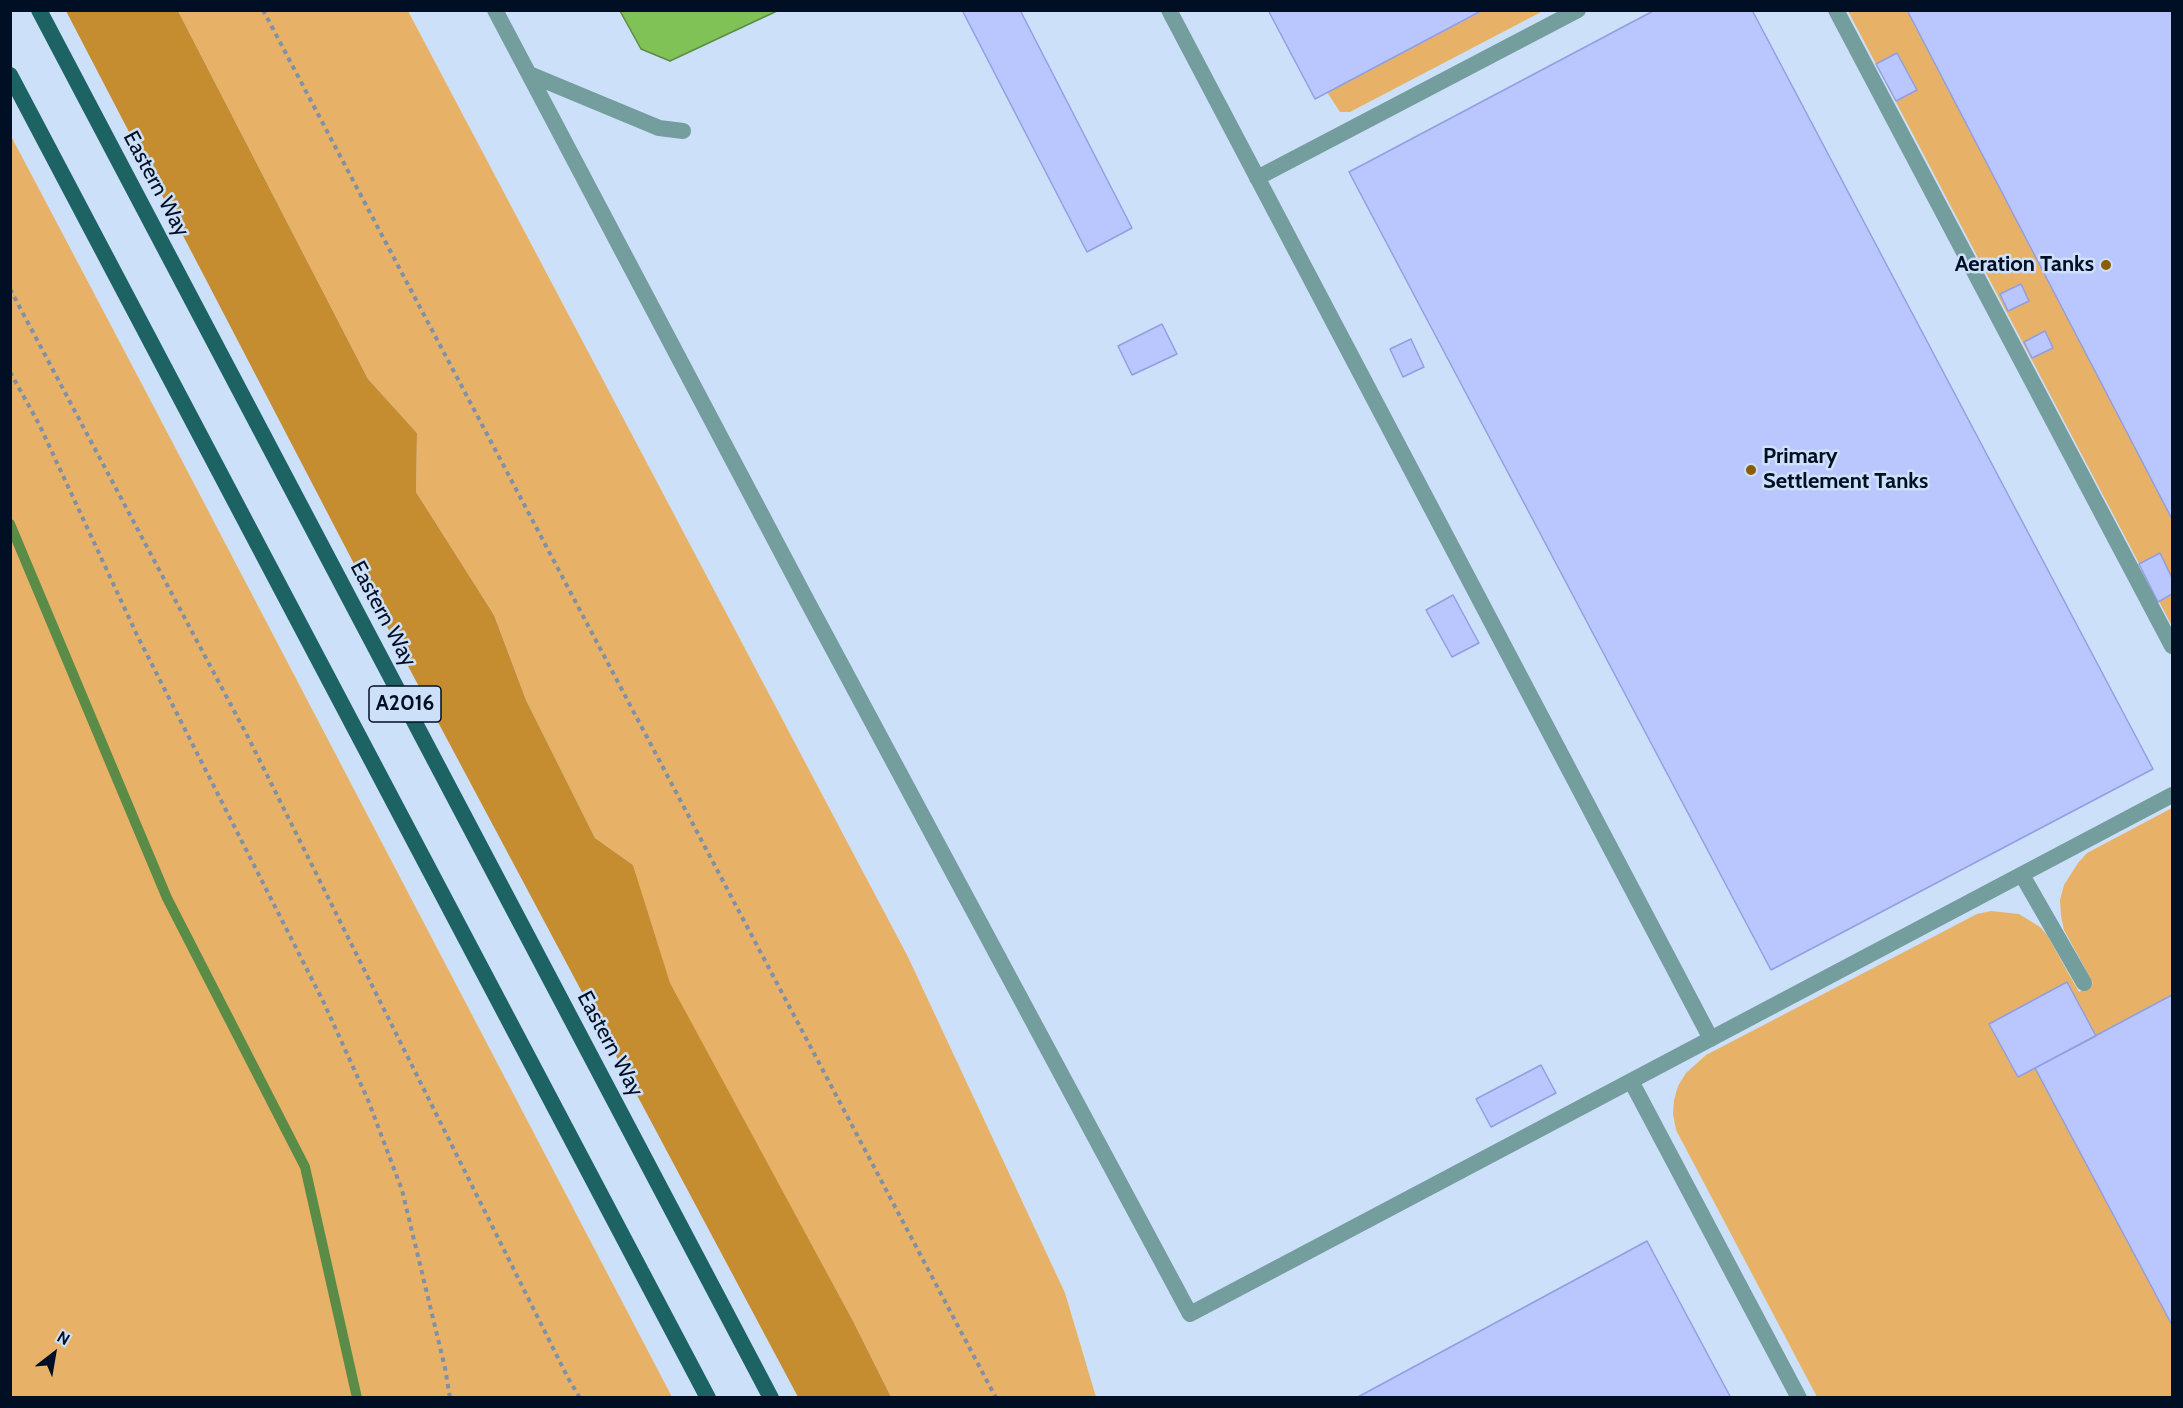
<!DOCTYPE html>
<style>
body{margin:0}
#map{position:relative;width:2183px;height:1408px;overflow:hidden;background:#cde0f9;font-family:Cabin,sans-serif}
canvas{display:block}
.frame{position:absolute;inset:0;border:12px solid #010f24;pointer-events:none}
.north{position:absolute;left:24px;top:1324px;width:60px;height:60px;-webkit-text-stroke:4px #cde0f9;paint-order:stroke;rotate:31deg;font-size:16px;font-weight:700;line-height:24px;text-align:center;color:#010f24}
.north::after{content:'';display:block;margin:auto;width:21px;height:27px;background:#010f24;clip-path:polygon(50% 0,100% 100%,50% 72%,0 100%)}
</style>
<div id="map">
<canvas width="2183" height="1408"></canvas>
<div class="frame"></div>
<div class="north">N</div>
</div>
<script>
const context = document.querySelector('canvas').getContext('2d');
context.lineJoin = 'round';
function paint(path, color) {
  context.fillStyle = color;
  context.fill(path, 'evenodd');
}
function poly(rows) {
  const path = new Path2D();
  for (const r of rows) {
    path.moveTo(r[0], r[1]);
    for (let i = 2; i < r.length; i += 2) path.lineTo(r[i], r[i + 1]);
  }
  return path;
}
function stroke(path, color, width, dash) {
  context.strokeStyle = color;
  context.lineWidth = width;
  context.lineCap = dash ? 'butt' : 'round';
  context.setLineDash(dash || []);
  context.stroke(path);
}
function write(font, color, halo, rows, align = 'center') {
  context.font = font + ' Cabin,sans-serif';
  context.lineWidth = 5;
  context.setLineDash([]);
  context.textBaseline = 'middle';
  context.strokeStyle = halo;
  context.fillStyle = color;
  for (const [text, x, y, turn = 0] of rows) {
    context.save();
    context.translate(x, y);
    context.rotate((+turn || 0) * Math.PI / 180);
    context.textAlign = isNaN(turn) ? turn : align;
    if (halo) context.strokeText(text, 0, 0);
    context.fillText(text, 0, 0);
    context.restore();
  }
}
const green = poly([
 [178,11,408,11,908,957,1065,1293,1096,1397,891,1397,853,1321,669,983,633,865,595,838,526,700,494,615,416,492,417,433,368,379],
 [1483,11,1543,11,1350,112,1340,112,1327,92],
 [1848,11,2172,11,2172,626],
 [11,136,145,390,672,1397,11,1397],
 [2172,808,2172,1397,1817,1397,1676,1130,1673,1114,1674,1100,1678,1086,1686,1073,1706,1055,1977,914,1991,911,2019,914,2040,927,2047,935,2079,992,2093,983,2064,930,2061,916,2060,900,2064,885,2078,863,2087,853]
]);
const forest = poly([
 [66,11,178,11,368,379,417,433,416,492,494,615,526,700,595,838,633,865,670,983,853,1321,891,1397,798,1397,376,606]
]);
const water = poly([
 [620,11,777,11,670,61,641,49,620,11]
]);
const stream = poly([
 [10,524,167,898,305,1167,357,1398]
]);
const building = poly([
 [962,10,1020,10,1132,228,1087,252,962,10],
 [1268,10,1483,10,1315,99,1268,10],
 [1655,10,1752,10,2153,769,1771,970,1349,172,1655,10],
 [1907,10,2172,10,2172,519,1907,10],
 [1897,53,1917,90,1896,101,1876,64,1897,53],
 [2021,284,2029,301,2008,311,2000,294,2021,284],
 [1162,324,1177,354,1132,375,1118,346,1162,324],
 [2045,331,2053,348,2032,358,2024,342,2045,331],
 [1411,339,1424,367,1403,377,1390,349,1411,339],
 [2160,553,2172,578,2172,594,2158,602,2139,564,2160,553],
 [1453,595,1479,643,1452,657,1426,610,1453,595],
 [2067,982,2096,1036,2018,1077,1989,1024,2067,982],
 [2172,995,2172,1325,2035,1068,2172,995],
 [1541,1065,1556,1093,1491,1127,1476,1099,1541,1065],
 [1647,1241,1731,1398,1356,1398,1647,1241]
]);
const path = poly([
 [263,10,996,1398],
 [10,289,249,739,568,1378,580,1398],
 [10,372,39,424,137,635,324,1003,368,1100,402,1190,445,1368,450,1398]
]);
const service = poly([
 [495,10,805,597,1190,1314,2172,795],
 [1169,10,1711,1039],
 [1836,10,2172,646],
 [529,74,659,128,683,131],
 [1257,178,1578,10],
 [2022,875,2084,983],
 [1631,1081,1799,1398]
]);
const primary = poly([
 [39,10,771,1398],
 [10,75,708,1398]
]);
const markers = [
 [2106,265,6,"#8b5d01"],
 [1751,470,6,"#8b5d01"]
];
const shields = [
 [405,704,72]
];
const shieldNames = [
 ["A2016",405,704]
];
const streetNames = [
 ["Eastern Way",156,184,62],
 ["Eastern Way",383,614,62],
 ["Eastern Way",610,1044,62]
];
const poiNames = [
 ["Aeration Tanks",2094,265],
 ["Primary",1763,457,"left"],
 ["Settlement Tanks",1763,482,"left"]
];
paint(green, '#e7b267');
paint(forest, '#c68c30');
paint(water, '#80c256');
stroke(water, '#5a8c47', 1.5);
stroke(stream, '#5a8c47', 10);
paint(building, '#bac6fe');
stroke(building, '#919ee2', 1.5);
stroke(path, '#7f90a7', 4, [4.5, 4.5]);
stroke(service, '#749d9d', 16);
stroke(primary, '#1d6363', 16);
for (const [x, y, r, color] of markers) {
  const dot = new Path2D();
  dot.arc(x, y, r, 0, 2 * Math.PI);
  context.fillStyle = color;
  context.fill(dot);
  stroke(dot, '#cde0f9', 2);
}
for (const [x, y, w] of shields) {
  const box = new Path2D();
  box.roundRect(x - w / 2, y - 18, w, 36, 4.5);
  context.fillStyle = '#cde0f9';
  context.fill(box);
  stroke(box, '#010f24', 1.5);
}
write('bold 21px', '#010f24', null, shieldNames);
write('22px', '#010f24', '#cde0f9', streetNames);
write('bold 22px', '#010f24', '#cde0f9', poiNames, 'right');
</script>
